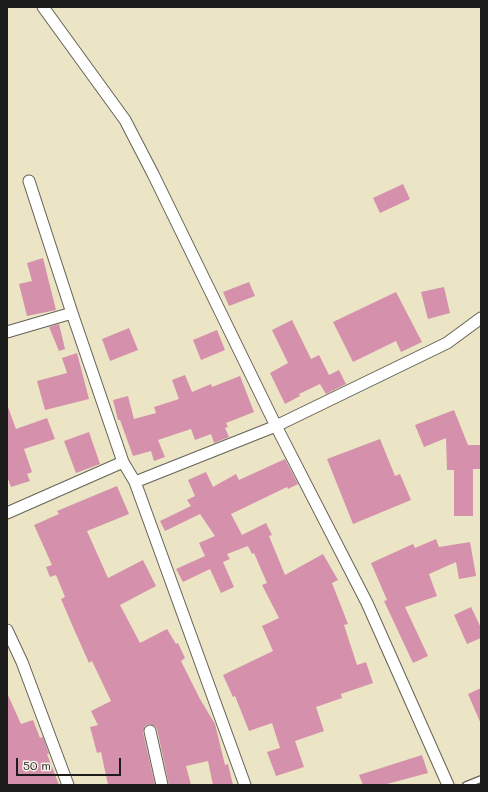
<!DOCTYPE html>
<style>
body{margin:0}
#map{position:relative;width:488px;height:792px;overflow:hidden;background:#ebe4c5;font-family:Mali,sans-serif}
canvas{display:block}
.frame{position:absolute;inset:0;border:8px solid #1c1c1c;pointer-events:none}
.scale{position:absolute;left:16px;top:758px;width:105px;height:18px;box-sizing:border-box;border:2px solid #1c1c1c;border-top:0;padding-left:5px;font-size:12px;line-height:14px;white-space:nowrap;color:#1c1c1c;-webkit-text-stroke:3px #f7f3e8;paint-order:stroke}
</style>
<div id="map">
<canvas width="488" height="792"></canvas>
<div class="frame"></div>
<div class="scale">50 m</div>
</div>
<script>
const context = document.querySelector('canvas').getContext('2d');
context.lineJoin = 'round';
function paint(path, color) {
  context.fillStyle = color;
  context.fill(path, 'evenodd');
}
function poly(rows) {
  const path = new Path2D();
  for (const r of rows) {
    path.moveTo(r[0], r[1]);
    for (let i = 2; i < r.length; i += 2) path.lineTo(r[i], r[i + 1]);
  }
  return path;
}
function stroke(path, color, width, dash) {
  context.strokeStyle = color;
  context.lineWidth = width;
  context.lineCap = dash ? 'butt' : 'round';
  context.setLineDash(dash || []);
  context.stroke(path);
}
const building = poly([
 [403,184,410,199,380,213,373,198],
 [43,258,56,310,27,316,19,284,32,281,27,263],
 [249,282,255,296,229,306,223,292],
 [444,287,450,313,428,319,421,292],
 [396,292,422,342,401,352,396,341,353,362,333,322],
 [292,320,311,359,319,355,329,375,339,370,346,384,326,394,320,384,299,394,300,396,285,404,270,373,288,363,272,330],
 [59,324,65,349,59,351,49,327],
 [129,328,138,350,110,361,102,339],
 [217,330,225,350,201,360,193,340],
 [77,353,89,399,45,410,37,381,67,373,62,358],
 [185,375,192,392,211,384,212,387,240,376,254,412,226,423,228,427,225,428,229,437,214,443,211,434,195,440,191,429,158,440,165,457,154,461,151,451,133,456,120,420,118,420,113,400,128,396,134,419,156,413,154,407,179,399,172,380],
 [7,407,8,407,16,429,47,418,55,439,24,449,32,472,27,474,30,481,11,487,7,476],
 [454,410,468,445,481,445,481,469,473,469,473,516,454,516,454,470,447,470,446,438,424,447,415,425],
 [89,432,100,464,76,473,64,441],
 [380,439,395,476,400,474,411,500,353,524,327,459],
 [285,459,298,484,288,489,287,487,231,514,242,535,266,523,272,535,269,536,285,575,323,554,338,580,332,583,348,624,344,625,357,665,366,662,373,683,341,694,342,698,316,707,324,731,295,741,304,767,276,776,267,752,280,748,272,723,249,731,235,696,233,697,223,675,273,651,262,626,279,618,262,585,267,583,254,553,252,554,248,546,227,554,230,559,223,562,234,587,221,593,210,569,183,582,176,569,205,556,199,543,215,536,200,514,165,531,160,521,191,506,187,500,195,496,188,480,206,472,213,487,236,474,239,480],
 [117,486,129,514,87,531,108,578,143,560,156,586,120,605,140,643,167,629,176,644,178,643,185,658,181,661,200,699,215,724,225,765,228,764,233,785,213,785,208,761,186,766,191,785,169,785,157,729,155,726,149,724,145,726,143,732,155,785,108,785,101,752,97,753,90,727,98,725,91,711,111,701,92,661,89,663,73,627,61,599,65,597,56,575,50,577,46,567,52,565,34,525,59,514,57,511],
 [436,539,439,547,470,542,476,576,459,579,456,562,429,574,437,596,405,607,428,656,413,663,384,601,387,600,371,563,413,544,415,548],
 [471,607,481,628,481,638,467,644,454,615],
 [481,688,481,724,468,694],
 [7,693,21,724,33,720,40,738,43,737,49,754,47,754,59,785,7,785],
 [422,755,428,773,383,785,363,785,359,775]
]);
const service = poly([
 [466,785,481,779]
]);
const minor = poly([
 [43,7,125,120,153,174,276,426,367,603,448,785],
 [29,181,72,313,123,462],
 [7,332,72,313],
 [7,513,123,462,135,482],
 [7,630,22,662,68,785],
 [150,731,162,785],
 [245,785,135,482,276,426,447,343,481,318]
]);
paint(building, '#d591ab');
stroke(service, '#646257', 8);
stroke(minor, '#646257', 13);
stroke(service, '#fff', 5.5);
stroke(minor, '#fff', 11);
</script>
